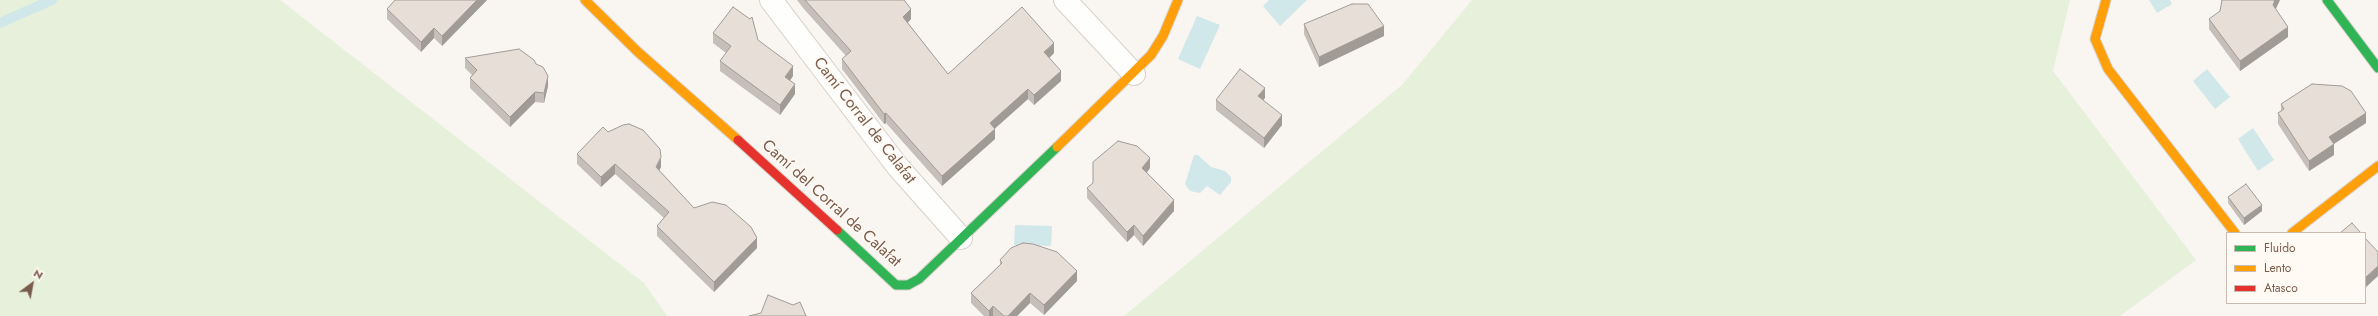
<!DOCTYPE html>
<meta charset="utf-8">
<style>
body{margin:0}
#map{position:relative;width:2378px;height:316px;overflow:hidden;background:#f9f5f0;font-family:Jost,sans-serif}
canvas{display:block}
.legend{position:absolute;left:2226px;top:232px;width:140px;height:72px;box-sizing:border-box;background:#fffaf3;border:1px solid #cabbb1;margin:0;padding:5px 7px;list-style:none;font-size:12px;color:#7a5c4d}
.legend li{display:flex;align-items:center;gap:8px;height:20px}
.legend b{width:20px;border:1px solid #cabbb1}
.north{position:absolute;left:12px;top:264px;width:40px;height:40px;-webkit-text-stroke:3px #fffaf3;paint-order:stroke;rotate:32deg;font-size:11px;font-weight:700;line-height:16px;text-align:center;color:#7a5c4d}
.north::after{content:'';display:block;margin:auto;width:14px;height:18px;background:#7a5c4d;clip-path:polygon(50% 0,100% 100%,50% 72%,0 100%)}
</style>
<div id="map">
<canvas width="2378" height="316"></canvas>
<ul class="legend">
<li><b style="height:5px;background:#30b455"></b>Fluido</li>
<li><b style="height:5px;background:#ff9f0a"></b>Lento</li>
<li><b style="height:5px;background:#e5322d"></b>Atasco</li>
</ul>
<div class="north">N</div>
</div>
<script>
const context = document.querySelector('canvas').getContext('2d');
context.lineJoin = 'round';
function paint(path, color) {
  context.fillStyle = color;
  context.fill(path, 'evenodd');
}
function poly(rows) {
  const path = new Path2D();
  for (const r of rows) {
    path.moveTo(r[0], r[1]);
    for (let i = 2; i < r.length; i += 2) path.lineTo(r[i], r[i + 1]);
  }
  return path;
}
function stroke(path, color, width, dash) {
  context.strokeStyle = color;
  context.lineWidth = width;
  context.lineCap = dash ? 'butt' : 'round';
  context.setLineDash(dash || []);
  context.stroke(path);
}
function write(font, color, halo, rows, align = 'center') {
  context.font = font + ' Jost,sans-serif';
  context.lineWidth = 3;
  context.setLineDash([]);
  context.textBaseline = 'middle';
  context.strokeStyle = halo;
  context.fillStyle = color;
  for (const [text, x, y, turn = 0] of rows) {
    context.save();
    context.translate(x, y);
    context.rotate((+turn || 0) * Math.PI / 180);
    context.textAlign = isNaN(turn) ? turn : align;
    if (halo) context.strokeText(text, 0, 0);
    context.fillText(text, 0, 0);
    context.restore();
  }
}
const green = poly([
 [0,0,280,0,644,283,667,316,0,316],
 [1472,0,2070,0,2053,71,2196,260,2120,316,1124,316,1402,85]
]);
const water = poly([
 [1269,0,1307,0,1280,26,1263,6],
 [2149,0,2170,0,2172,4,2157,13],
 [1197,16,1220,25,1200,69,1178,59],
 [2207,69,2230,97,2215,109,2193,81],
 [2253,128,2274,160,2258,171,2238,139],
 [1194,155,1198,155,1211,167,1225,171,1231,177,1231,182,1220,195,1207,186,1200,193,1190,191,1187,187,1185,184],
 [1015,225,1052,226,1051,246,1014,245]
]);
const stream = poly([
 [0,23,52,0]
]);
const street = poly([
 [771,0,898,167,961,238],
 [1065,0,1134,74]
]);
const fast = poly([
 [2327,0,2378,68],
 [837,230,896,285,908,285,919,279,1057,147]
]);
const slow = poly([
 [585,0,638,52,738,140],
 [2106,0,2095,39,2108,69,2235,233],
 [1057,147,1151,55,1163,36,1178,0],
 [2292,233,2378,166]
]);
const jam = poly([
 [738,140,837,230]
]);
const wall = poly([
 [395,0,487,0,442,46,434,38,421,52,387,19,387,9],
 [797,0,904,0,911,19,908,23,948,74,1054,53,1049,58,1061,81,1034,105,1028,99,994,129,995,139,942,186,886,123,884,124,842,69,842,59,846,56,804,9],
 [2275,9,2288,37,2240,71,2209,29,2209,19],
 [1304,24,1384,36,1319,67,1304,34],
 [713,33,758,40,793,76,790,81,795,94,780,115,720,71,720,61,726,53,713,43],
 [465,58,536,64,548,86,544,103,535,102,510,127,470,88,470,78,472,75,465,68],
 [1265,98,1263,100,1282,125,1264,148,1216,110,1216,100],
 [2281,104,2366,123,2334,144,2334,155,2309,171,2278,124,2278,113,2281,112],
 [608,132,661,167,659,170,694,208,757,248,714,292,657,236,657,226,664,218,615,174,601,187,577,164,577,154],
 [1150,168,1147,173,1174,211,1143,246,1134,235,1127,242,1087,198,1087,188,1093,183],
 [2228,197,2262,211,2244,225,2228,203],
 [1000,260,1077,281,1044,315,1030,303,1017,316,984,316,971,303,971,293,1000,265]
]);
const shadedWall = poly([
 [477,0,487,0,442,46,442,36],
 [2275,0,2280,0,2273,15,2273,5],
 [911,9,911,19,903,27,903,17],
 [1384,26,1384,36,1319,67,1319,57],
 [2288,27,2288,37,2240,71,2240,61],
 [434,28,434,38,421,52,421,42],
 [1054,43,1054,53,1044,63,1044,52],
 [793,66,793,76,785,87,785,77],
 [1061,71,1061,81,1034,105,1034,95],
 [548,76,548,86,544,103,544,93],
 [795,84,795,94,780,115,780,105],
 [1265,88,1265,98,1258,106,1258,96],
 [1028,89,1028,99,990,133,990,123],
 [535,92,535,102,510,127,510,117],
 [886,113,886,123,884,124,884,114],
 [2366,113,2366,123,2329,147,2329,137],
 [1282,115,1282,125,1264,148,1264,138],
 [995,129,995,139,942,186,942,176],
 [2334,144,2334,155,2309,171,2309,161],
 [661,157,661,167,656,177,656,167],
 [1150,158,1150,168,1142,178,1142,168],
 [615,164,615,174,601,187,601,177],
 [1174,200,1174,211,1143,246,1143,236],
 [2262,205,2262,211,2244,225,2244,218],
 [1134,225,1134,235,1127,242,1127,232],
 [757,238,757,248,714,292,714,282],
 [2378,266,2378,276,2365,288,2365,278],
 [1077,271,1077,281,1044,315,1044,305],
 [1030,293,1030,303,1017,316,1008,316],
 [993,306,993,316,989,316,989,311]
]);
const building = poly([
 [395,0,477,0,442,36,434,28,421,42,387,9,395,0],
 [805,0,904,0,911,9,903,17,948,74,1022,7,1054,43,1044,52,1061,71,1034,95,1028,89,990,123,995,129,942,176,886,113,884,114,842,59,851,51,805,0],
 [2222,0,2275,0,2273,5,2288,27,2240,61,2209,19,2220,11,2222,0],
 [1352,4,1368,4,1384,26,1319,57,1304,24,1352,4],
 [733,7,750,19,752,17,758,40,793,66,785,77,795,84,780,105,720,61,731,46,713,33,733,7],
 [519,49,534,60,536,64,543,67,548,76,544,93,535,92,510,117,470,78,477,70,465,58,519,49],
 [1240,69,1265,88,1258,96,1282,115,1264,138,1216,100,1240,69],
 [2312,84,2342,86,2351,91,2366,113,2329,137,2334,144,2309,161,2278,113,2284,109,2281,104,2312,84],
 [629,124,643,130,660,149,661,157,656,167,694,208,712,202,726,205,751,227,757,238,714,282,657,226,669,212,615,164,601,177,577,154,603,127,608,132,623,125,629,124],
 [1118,141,1137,146,1150,158,1142,168,1174,200,1143,236,1134,225,1127,232,1087,188,1093,183,1093,162,1118,141],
 [2246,184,2262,205,2244,218,2228,197,2246,184],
 [2352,223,2361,233,2340,233,2352,223],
 [2365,238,2378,252,2378,266,2365,278,2365,238],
 [1023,243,1033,244,1057,252,1077,271,1044,305,1030,293,1008,316,1004,316,993,306,989,311,971,293,1002,263,1000,260,1011,248,1023,243],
 [768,295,793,305,800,302,806,316,749,316,761,313,768,295]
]);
const streetNames = [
 ["Camí Corral de Calafat",864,121,52],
 ["Camí del Corral de Calafat",831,204,42]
];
paint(green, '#e7f0db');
paint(water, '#d0e8ea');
stroke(stream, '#d0e8ea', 10);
stroke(street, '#d7d1cb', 24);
stroke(fast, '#d9d2cb', 11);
stroke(slow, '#d9d2cb', 11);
stroke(jam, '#d9d2cb', 11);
stroke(street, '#fefefd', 22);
stroke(fast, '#30b455', 9);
stroke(slow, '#ff9f0a', 9);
stroke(jam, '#e5322d', 9);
paint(wall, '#c6bfb9');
paint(shadedWall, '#a19b96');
paint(building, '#e6ded7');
stroke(building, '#a19b96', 1);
write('16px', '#7a5c4d', '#fffaf3', streetNames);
</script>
